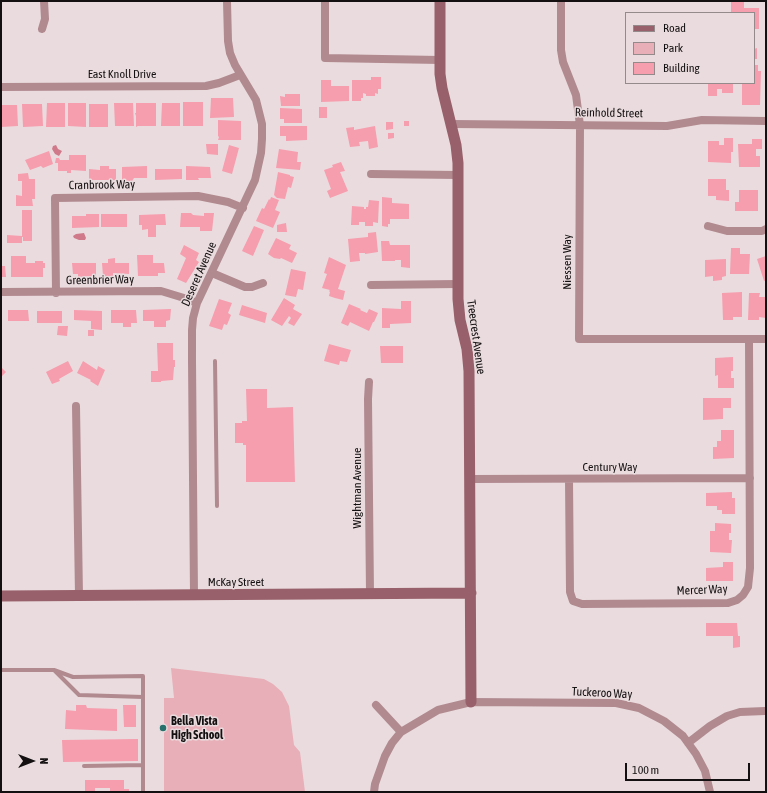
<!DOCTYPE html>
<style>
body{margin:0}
#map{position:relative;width:767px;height:793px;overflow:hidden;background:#eadcde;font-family:"Asap Condensed",sans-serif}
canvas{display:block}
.frame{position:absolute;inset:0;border:2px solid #141011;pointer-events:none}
.legend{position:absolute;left:625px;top:12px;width:130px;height:72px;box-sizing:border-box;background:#eadcde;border:1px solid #948a8c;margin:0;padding:5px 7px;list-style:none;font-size:12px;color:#141011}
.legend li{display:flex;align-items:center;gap:8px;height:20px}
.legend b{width:20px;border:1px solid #948a8c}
.north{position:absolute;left:12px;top:741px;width:40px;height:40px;-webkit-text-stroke:3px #eadcde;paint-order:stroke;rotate:90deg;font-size:11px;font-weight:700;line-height:16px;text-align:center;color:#141011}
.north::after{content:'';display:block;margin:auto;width:14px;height:18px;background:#141011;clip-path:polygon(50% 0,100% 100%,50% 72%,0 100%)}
.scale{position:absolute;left:625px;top:763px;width:125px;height:18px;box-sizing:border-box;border:2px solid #141011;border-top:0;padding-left:5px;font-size:12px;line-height:14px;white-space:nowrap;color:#141011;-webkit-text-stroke:3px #eadcde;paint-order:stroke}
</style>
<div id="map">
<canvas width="767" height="793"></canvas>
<div class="frame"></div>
<ul class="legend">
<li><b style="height:5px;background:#98606a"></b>Road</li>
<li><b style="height:11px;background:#e8afb8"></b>Park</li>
<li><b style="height:11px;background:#f69dae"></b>Building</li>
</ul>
<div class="north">N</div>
<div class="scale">100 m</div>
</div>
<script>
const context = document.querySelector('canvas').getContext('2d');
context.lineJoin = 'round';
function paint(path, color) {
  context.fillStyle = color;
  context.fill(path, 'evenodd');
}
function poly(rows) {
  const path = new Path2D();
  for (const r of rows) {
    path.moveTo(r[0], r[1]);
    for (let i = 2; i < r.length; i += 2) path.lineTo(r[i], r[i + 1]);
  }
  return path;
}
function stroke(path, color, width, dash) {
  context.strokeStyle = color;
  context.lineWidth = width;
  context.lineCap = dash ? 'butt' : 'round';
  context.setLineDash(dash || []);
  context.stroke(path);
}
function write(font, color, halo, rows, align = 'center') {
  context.font = font + ' "Asap Condensed",sans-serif';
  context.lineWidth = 3;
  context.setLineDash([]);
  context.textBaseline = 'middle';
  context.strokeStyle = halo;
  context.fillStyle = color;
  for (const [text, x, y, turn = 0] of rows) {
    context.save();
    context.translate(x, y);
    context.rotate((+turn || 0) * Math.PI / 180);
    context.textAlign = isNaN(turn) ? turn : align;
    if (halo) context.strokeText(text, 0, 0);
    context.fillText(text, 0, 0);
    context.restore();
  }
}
const green = poly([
 [171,668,264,679,273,684,282,692,289,706,294,745,300,752,305,792,164,792,164,698,174,698]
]);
const water = poly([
 [56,145,58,149,62,151,59,156,55,154,52,149,53,146],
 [84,233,86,238,85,240,79,240,74,238,73,236,76,234]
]);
const building = poly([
 [731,1,744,1,744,8,759,8,759,29,754,29,754,13,731,13],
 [757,48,757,59,754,59,754,49],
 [754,65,758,65,758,71,761,71,760,105,742,105,742,83,754,83],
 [371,77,381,77,381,89,378,89,378,94,375,93,375,96,366,96,366,94,363,93,363,98,361,98,361,101,352,101,352,80,371,80],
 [321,80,331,80,331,86,349,86,349,101,321,102],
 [708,83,733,83,733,93,722,93,722,89,717,89,717,96,708,96],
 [285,94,300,94,300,106,281,106,280,96,285,97],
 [211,98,233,98,234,117,210,118],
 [183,102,203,102,203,126,183,126],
 [47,103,65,103,65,127,46,127],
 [68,103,86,103,86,127,68,126],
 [114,103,133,103,134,126,115,126],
 [136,103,156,103,156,126,138,126,136,127,136,116,135,113,136,113],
 [162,103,180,103,180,126,161,126],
 [22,104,42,104,43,126,23,127],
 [89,104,108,104,108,127,89,127],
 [1,105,17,105,18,126,1,127],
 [319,107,327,107,327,118,319,118],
 [280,108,302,109,302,123,284,123,284,119,280,119],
 [218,120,241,121,241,140,218,140,219,137,218,136],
 [404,121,409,121,409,126,404,126],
 [386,122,393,122,393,129,386,130],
 [280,126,307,126,307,140,286,141,286,136,280,136],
 [375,126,378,147,369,149,368,141,359,142,360,146,350,147,346,128,354,127,354,130],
 [388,133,394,133,394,138,388,139],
 [724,138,733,138,733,152,731,152,731,163,708,162,708,141,719,141,719,145,724,145],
 [752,139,762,139,762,149,756,149,756,156,760,156,760,167,739,167,738,144,752,144],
 [206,144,218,144,218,155,207,154],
 [229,145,239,148,232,174,222,171],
 [279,149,298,152,297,162,301,162,300,170,276,168],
 [49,151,53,164,43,168,41,166,30,170,25,160],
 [69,155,86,155,86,171,71,170,71,173,67,173,67,171,58,171,58,163,55,163,56,158,59,158,60,160,69,160],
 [341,162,345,171,340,172,348,191,330,198,327,191,331,189,324,170,333,167,332,165],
 [100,166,109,166,109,169,116,169,116,180,89,180,89,169,100,170],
 [147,166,147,178,134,178,132,181,122,181,122,167],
 [186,166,210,167,211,178,198,178,199,180,186,180],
 [155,169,182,169,182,179,155,180],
 [278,172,290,175,290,176,294,177,291,188,288,187,285,199,277,198,274,195],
 [28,173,29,179,35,179,35,199,32,199,33,206,16,206,16,195,22,196,22,181,18,181,18,174],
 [708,179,726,179,726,190,729,190,729,201,716,200,716,196,708,196],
 [739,190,758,190,758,211,735,211,735,202,739,202],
 [271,197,279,200,275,210,280,212,273,228,256,221,262,208,264,209,269,199,270,200],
 [382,197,392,198,392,203,409,204,409,219,390,219,390,224,388,224,388,227,382,226],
 [369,200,379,201,378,223,373,222,373,226,365,226,365,222,359,222,359,225,351,225,352,206,364,207,364,209,366,209,366,207,368,207],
 [22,210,32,210,32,241,23,241,23,237,22,237,22,243,7,243,7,235,22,236],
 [181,213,191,213,193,215,204,216,204,213,214,213,212,231,200,231,200,227,180,227],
 [86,214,99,214,99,227,72,228,72,216,86,216],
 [101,214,127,214,127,227,101,227],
 [165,214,166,225,156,225,156,237,148,237,148,229,142,230,142,225,139,225,139,215],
 [286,223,287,232,277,232,277,225],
 [254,226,264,230,253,256,242,251],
 [376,232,378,252,365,254,365,253,359,253,360,261,350,262,348,239,368,237,368,233],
 [276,238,291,245,289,249,297,253,292,263,281,258,280,259,274,258,268,254],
 [381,241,389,241,390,245,410,245,410,268,401,267,401,260,395,260,395,261,382,261],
 [184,245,199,253,196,260,199,262,186,283,177,279,186,258,180,254],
 [731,248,740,248,740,254,750,254,749,274,730,274],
 [137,255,153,255,153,263,164,263,165,273,158,273,158,276,138,276],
 [11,256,26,256,26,263,35,263,35,261,43,261,43,263,45,263,45,268,43,268,43,277,11,277],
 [766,256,766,280,764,281,757,259],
 [329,257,346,265,338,289,345,291,343,300,335,298,335,296,335,298,329,296,330,292,329,291,330,290,322,288,327,274,324,273],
 [115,258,115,263,129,263,129,274,113,273,113,277,103,276,102,263,108,263,108,259],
 [726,259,726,276,722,277,722,280,713,281,713,276,705,277,705,260],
 [72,263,96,263,96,276,78,277,78,274,73,274],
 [1,266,5,266,6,277,1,277],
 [291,269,306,272,303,290,298,289,296,297,285,295],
 [742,292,742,317,733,317,733,320,723,320,722,293],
 [749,293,760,293,759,297,766,297,766,318,759,317,759,320,748,320],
 [284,298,295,305,293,309,302,314,294,326,288,323,291,318,289,316,282,326,271,320],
 [219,299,232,303,228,313,231,315,227,325,224,324,222,330,209,326],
 [401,301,411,301,411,323,390,324,390,328,382,328,382,308,401,309],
 [349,304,361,309,360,310,367,313,369,309,378,313,374,322,373,322,369,331,350,322,348,326,341,323],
 [242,305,267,313,265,323,239,315],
 [171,309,170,320,166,321,166,327,154,327,154,321,143,321,143,310],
 [8,310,28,310,29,321,8,321],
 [74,310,102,311,102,330,91,329,91,321,74,320],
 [111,310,136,310,137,323,131,323,131,327,123,327,123,323,111,323],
 [37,311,62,311,62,323,37,323],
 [58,326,68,326,67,336,57,335],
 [88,330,94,330,94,336,88,336],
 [157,343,173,343,173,360,175,360,175,367,174,367,173,380,161,381,161,382,151,382,151,371,158,371],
 [329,344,351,350,347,362,340,361,339,365,324,361],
 [380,346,403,346,403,363,381,363],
 [733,357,733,371,731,371,731,378,734,378,734,388,718,388,718,375,715,376,715,358],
 [68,361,73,371,59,379,60,381,52,384,46,372],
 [83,361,97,370,98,366,105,370,98,386,90,381,91,380,77,373],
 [1,367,6,372,1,377],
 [246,389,267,389,267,408,293,407,295,482,246,482,246,445,243,445,243,443,235,443,235,423,242,423,242,421,247,421],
 [703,398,731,398,731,408,723,408,723,419,703,420],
 [721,430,734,430,734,458,713,459,713,447,717,447,717,441,721,441],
 [732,492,732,498,735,498,735,514,722,514,722,510,717,510,717,506,706,506,706,493],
 [715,523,731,524,731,533,729,533,729,540,732,540,731,553,710,552,710,531,715,531],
 [723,562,733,562,733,581,706,581,706,568,723,567],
 [706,623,737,623,738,636,740,636,740,647,733,648,733,636,706,636],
 [76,705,86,705,87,708,117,709,117,731,65,729,66,710,76,711],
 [123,705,136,705,136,727,124,727],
 [138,739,138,761,63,762,62,740],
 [85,780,124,780,124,789,129,789,129,792,110,792,110,788,95,788,95,792,85,792]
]);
const lane = poly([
 [215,361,217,506],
 [1,670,54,670,73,677,143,676,143,792],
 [55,671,79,695,143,697],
 [84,766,143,765]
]);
const street = poly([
 [325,1,325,58,440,60],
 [561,1,561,50,563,62,576,95,580,125,579,339,766,339],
 [42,29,45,19,44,1],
 [1,87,206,86,219,83,240,75],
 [452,124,667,126,702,120,766,121],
 [371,174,458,175],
 [708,226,727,231,762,231,766,229],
 [212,273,245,287,252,287,263,283],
 [371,285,457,284],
 [1,292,161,291,184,298,197,303],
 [56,293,55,198,198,196,228,202,243,208],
 [369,382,368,399,370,594],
 [76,406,79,596],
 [470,479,750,478],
 [569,479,570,592,573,601,582,604,728,603,737,600,743,595,748,587,750,568,749,340],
 [194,595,192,360,192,330,193,318,197,303,255,180,261,153,262,139,262,124,256,100,235,65,230,53,228,41,227,1],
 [376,705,401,732],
 [688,743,710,726,727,716,740,712,765,711],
 [374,792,375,784,385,756,392,743,401,732,438,710,471,702,616,703,639,708,664,721,683,736,696,754,705,771,710,792]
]);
const secondary = poly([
 [440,1,440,74,442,88,456,145,458,163,458,299,460,320,467,349,469,371,471,702],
 [1,596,471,593]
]);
const markers = [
 [163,728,4,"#27706b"]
];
const streetNames = [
 ["East Knoll Drive",122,74],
 ["Reinhold Street",609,113,1],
 ["Cranbrook Way",102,185,-1],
 ["Niessen Way",567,262,-90],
 ["Deseret Avenue",199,274,-66],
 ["Greenbrier Way",100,280,-1],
 ["Treecrest Avenue",476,337,82],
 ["Century Way",610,467],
 ["Wightman Avenue",357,488,-90],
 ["McKay Street",236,582],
 ["Mercer Way",702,590,-2],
 ["Tuckeroo Way",602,693,3]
];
const poiNames = [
 ["Bella Vista",171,721],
 ["High School",171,735]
];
paint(green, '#e8afb8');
paint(water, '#cf798a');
paint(building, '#f69dae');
stroke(lane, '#b18a90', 4);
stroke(street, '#b18a90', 8);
stroke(secondary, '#98606a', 11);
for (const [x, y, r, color] of markers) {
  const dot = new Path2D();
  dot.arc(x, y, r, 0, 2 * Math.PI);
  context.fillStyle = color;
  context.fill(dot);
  stroke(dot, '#eadcde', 1.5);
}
write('12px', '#141011', '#eadcde', streetNames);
write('bold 12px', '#141011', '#eadcde', poiNames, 'left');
</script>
